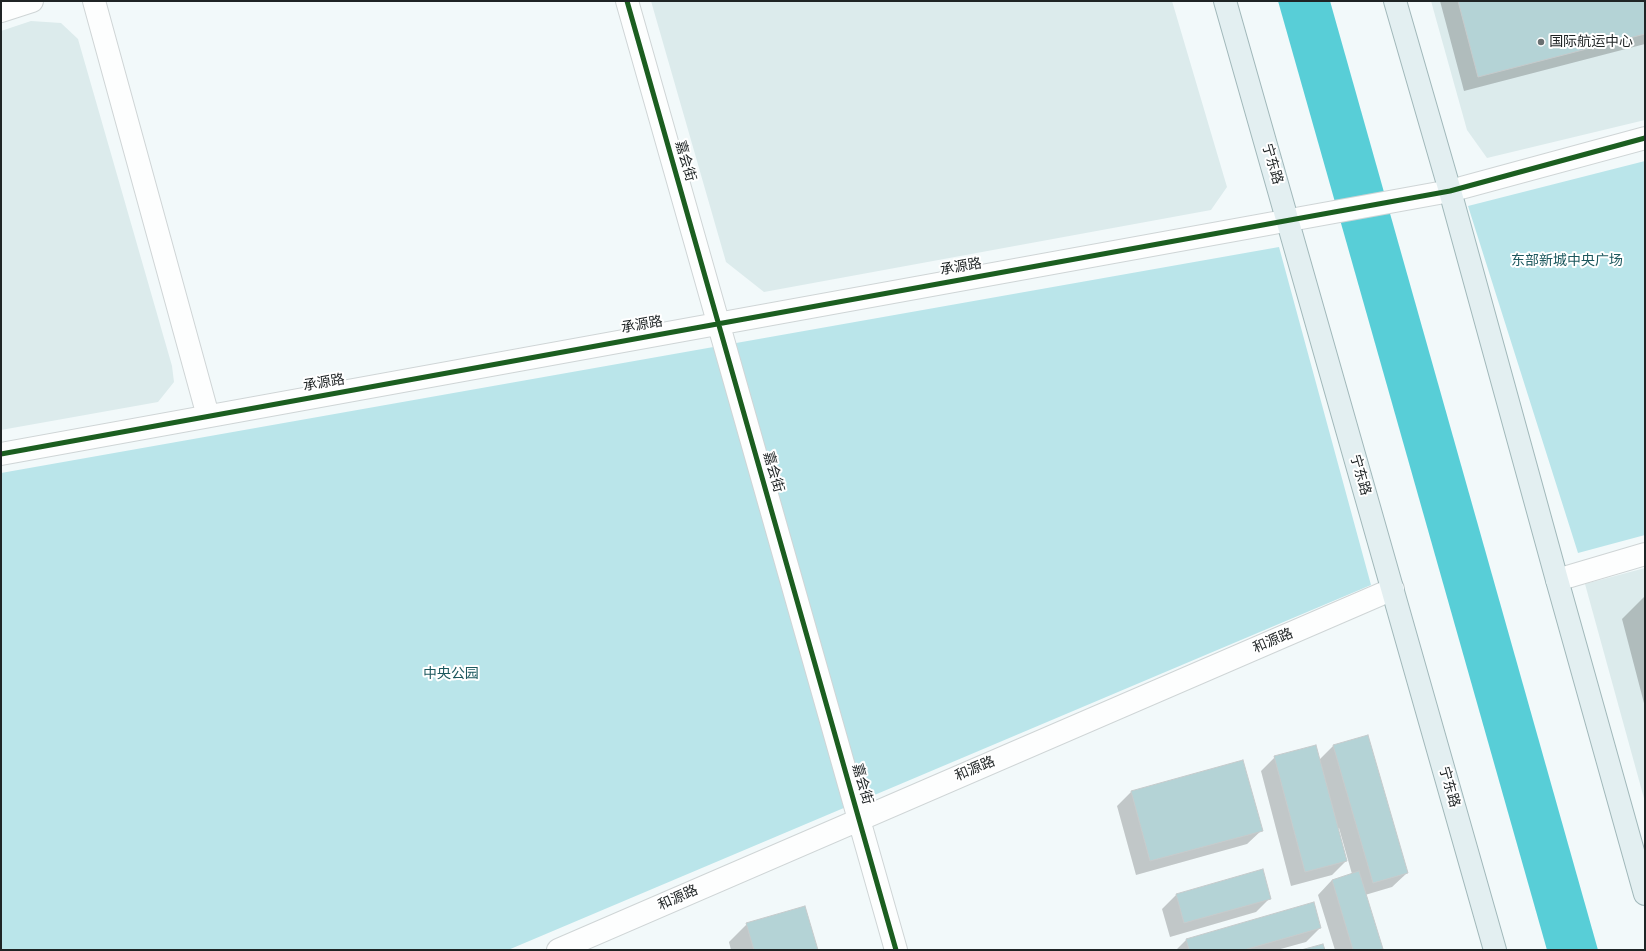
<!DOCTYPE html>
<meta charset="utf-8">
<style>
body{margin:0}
#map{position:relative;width:1646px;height:951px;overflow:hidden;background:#f2f9fa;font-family:Manrope,sans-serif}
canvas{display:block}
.frame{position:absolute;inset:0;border:2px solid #1f2425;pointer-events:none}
</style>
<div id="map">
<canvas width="1646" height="951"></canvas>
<div class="frame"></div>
</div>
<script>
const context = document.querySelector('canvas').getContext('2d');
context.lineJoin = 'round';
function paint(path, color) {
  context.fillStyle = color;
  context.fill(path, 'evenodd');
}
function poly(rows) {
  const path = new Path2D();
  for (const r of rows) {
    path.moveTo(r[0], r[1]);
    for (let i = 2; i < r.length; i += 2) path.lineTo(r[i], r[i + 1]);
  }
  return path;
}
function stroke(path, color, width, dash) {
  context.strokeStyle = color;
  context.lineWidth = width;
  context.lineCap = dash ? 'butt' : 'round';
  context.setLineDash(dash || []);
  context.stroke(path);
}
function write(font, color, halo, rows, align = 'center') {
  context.font = font + ' Manrope,"Noto Sans SC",sans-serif';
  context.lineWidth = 4;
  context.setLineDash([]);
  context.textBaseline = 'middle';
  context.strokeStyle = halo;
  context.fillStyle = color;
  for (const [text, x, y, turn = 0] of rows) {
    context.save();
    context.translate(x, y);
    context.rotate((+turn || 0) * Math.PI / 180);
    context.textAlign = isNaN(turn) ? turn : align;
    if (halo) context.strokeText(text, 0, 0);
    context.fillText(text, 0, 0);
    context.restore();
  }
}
const built = poly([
 [651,1,1172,1,1227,187,1211,210,764,292,726,262],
 [1431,1,1645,1,1645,120,1487,158,1467,130],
 [31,21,61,23,78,39,172,366,174,382,158,402,1,430,1,31],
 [1645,568,1645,802,1585,584]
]);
const green = poly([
 [1645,161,1645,535,1578,553,1468,206],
 [1279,247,1371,585,508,950,1,950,1,473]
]);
const water = poly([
 [1278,1,1330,1,1598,950,1547,950]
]);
const shadow = poly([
 [1440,1,1645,1,1645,44,1464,91],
 [1645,596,1645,707,1622,619],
 [1367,736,1407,873,1392,887,1365,895,1382,949,1380,950,1335,950,1318,895,1332,880,1352,874,1339,828,1337,828,1346,861,1332,875,1291,886,1261,771,1275,757,1319,760,1333,746],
 [1131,792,1262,830,1247,844,1136,875,1117,806],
 [1176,895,1270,898,1256,912,1170,937,1162,909],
 [747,924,817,950,731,950,729,942],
 [1320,928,1306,942,1277,950,1176,950,1186,940]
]);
const building = poly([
 [1458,1,1645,1,1645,34,1478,77,1458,1],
 [1368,735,1408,873,1373,883,1333,745,1368,735],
 [1316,745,1347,861,1305,872,1274,756,1316,745],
 [1243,760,1263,831,1150,861,1131,791,1243,760],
 [1263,869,1271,899,1184,923,1176,894,1263,869],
 [1359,871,1383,949,1379,950,1353,950,1332,880,1359,871],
 [1314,902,1321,928,1244,950,1189,950,1186,939,1314,902],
 [805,906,818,950,754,950,746,923,805,906],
 [1323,944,1325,950,1301,950,1323,944]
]);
const minor = poly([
 [94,1,208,416],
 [627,1,896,950],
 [1,11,32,1],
 [1,454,1450,191,1645,138],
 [1557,580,1645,554],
 [558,950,1393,589]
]);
const major = poly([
 [1225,1,1495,950],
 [1395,1,1450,191,1557,580,1645,894]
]);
const cycleway = poly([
 [627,1,896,950],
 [1,454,1450,191,1645,138]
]);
const markers = [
 [1541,42,4,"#696f70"]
];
const poiNames = [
 ["国际航运中心",1549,42]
];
const streetNames = [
 ["嘉会街",685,161,74],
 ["宁东路",1272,164,74],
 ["承源路",961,267,-10],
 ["承源路",642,325,-10],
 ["承源路",324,383,-10],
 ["嘉会街",773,472,74],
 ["宁东路",1360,475,74],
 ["和源路",1273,641,-23],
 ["和源路",975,769,-23],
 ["嘉会街",862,784,74],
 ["宁东路",1449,787,74],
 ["和源路",678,898,-24]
];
const parkNames = [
 ["东部新城中央广场",1567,261],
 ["中央公园",451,674]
];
paint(built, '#dcebec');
paint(green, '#bae5ea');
paint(water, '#58ced7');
paint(shadow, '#0003');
paint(building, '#b4d3d6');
stroke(building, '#c6cbcc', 1);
stroke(minor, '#cfd5d6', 24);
stroke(major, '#a1b8ba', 24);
stroke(minor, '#fdfefe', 22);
stroke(major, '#e3eff1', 22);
stroke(cycleway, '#1b5e20', 5);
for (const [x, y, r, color] of markers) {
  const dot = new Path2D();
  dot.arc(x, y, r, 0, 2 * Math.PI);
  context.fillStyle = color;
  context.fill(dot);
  stroke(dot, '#fff', 1.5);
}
write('14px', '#1f2425', '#fff', poiNames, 'left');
write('14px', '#1f2425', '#fff', streetNames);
write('14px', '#1d585e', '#fff', parkNames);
</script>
